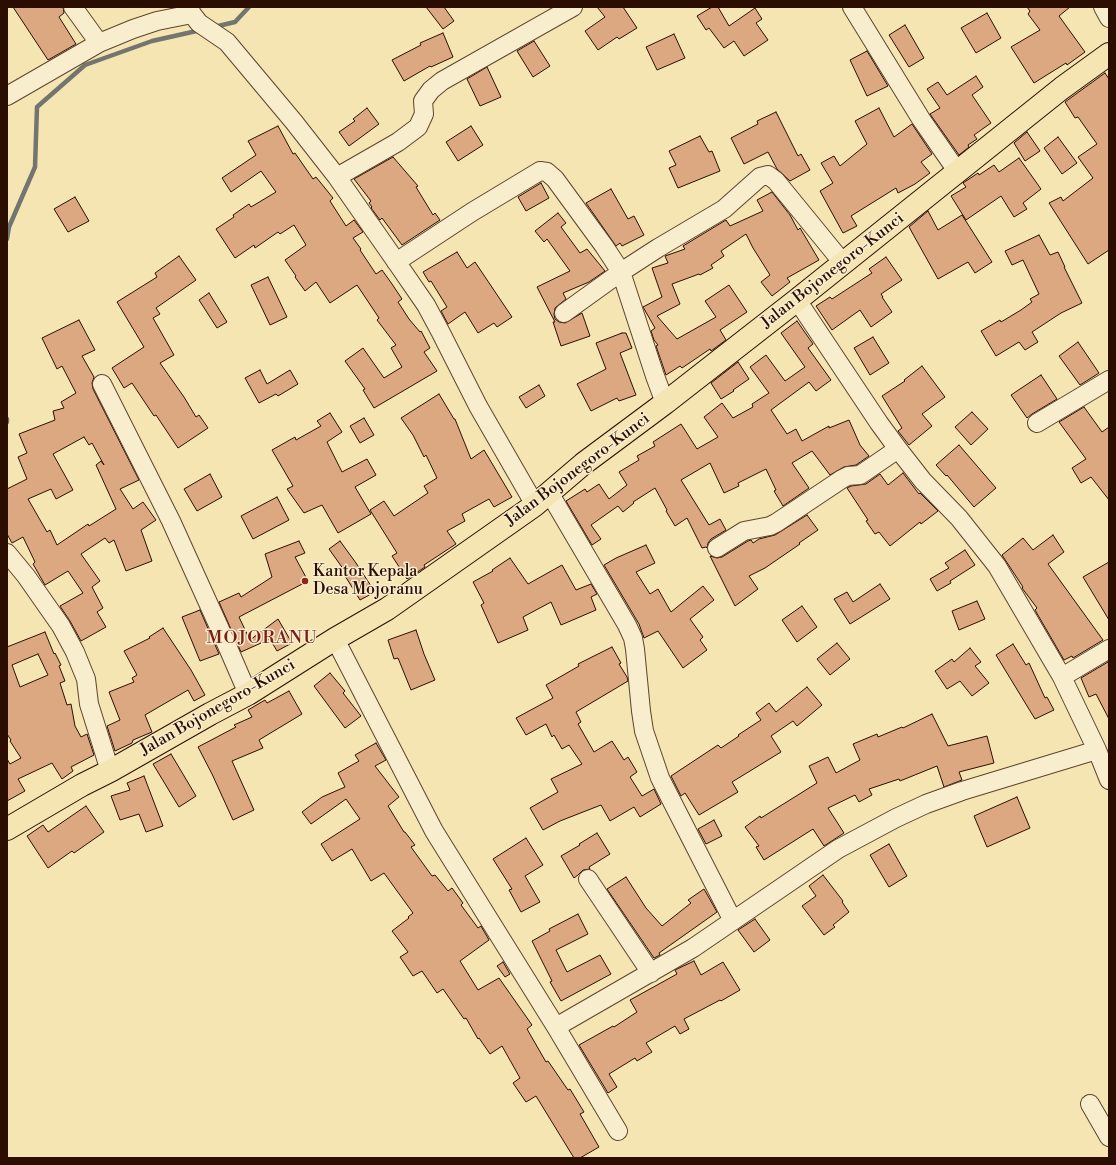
<!DOCTYPE html>
<style>
body{margin:0}
#map{position:relative;width:1116px;height:1165px;overflow:hidden;background:#f4e5b3;font-family:"Libre Bodoni",serif}
canvas{display:block}
.frame{position:absolute;inset:0;border:8px solid #2c0e00;pointer-events:none}
</style>
<div id="map">
<canvas width="1116" height="1165"></canvas>
<div class="frame"></div>
</div>
<script>
const context = document.querySelector('canvas').getContext('2d');
context.lineJoin = 'round';
function poly(rows) {
  const path = new Path2D();
  for (const r of rows) {
    path.moveTo(r[0], r[1]);
    for (let i = 2; i < r.length; i += 2) path.lineTo(r[i], r[i + 1]);
  }
  return path;
}
function stroke(path, color, width, dash) {
  context.strokeStyle = color;
  context.lineWidth = width;
  context.lineCap = dash ? 'butt' : 'round';
  context.setLineDash(dash || []);
  context.stroke(path);
}
function paint(path, color) {
  context.fillStyle = color;
  context.fill(path, 'evenodd');
}
function write(font, color, halo, rows, align = 'center') {
  context.font = font + ' "Libre Bodoni",serif';
  context.lineWidth = 3;
  context.setLineDash([]);
  context.textBaseline = 'middle';
  context.strokeStyle = halo;
  context.fillStyle = color;
  for (const [text, x, y, turn = 0] of rows) {
    context.save();
    context.translate(x, y);
    context.rotate((+turn || 0) * Math.PI / 180);
    context.textAlign = isNaN(turn) ? turn : align;
    if (halo) context.strokeText(text, 0, 0);
    context.fillText(text, 0, 0);
    context.restore();
  }
}
const stream = poly([
 [214,27,235,22,249,7],
 [7,239,9,227,35,167,37,107,85,65,152,41,201,30],
 [7,419,7,422]
]);
const building = poly([
 [13,7,63,7,64,13,59,17,76,44,48,60,13,7],
 [426,7,444,7,454,21,443,29,426,7],
 [597,7,623,7,637,28,619,39,617,37,598,50,585,31,605,17,597,7],
 [712,7,718,7,729,26,755,8,762,19,756,23,768,40,744,56,734,41,724,48,709,28,706,30,697,16,712,7],
 [1027,7,1070,7,1059,16,1085,52,1067,65,1066,63,1034,83,1011,47,1040,30,1028,14,1030,11,1027,7],
 [987,13,1001,38,976,53,961,28,987,13],
 [905,25,924,58,909,67,889,35,905,25],
 [443,33,453,57,431,67,430,66,404,81,392,60,421,45,420,43,443,33],
 [674,34,685,58,657,70,646,47,674,34],
 [534,41,550,66,533,77,517,51,534,41],
 [867,51,888,86,867,96,850,60,867,51],
 [487,67,501,97,480,106,467,79,487,67],
 [1105,73,1109,79,1109,250,1088,264,1049,203,1061,197,1063,201,1093,178,1078,157,1097,144,1078,117,1075,118,1065,102,1105,73],
 [976,76,983,87,972,95,991,123,974,135,977,139,968,145,969,147,959,155,930,114,940,108,927,89,938,82,947,95,976,76],
 [367,108,379,124,349,146,339,132,355,121,353,119,367,108],
 [879,108,894,137,912,124,932,154,921,162,930,173,915,184,898,193,896,188,851,216,857,226,843,233,820,191,833,183,821,163,834,156,840,166,867,144,855,121,879,108],
 [776,112,798,156,801,154,810,170,790,181,777,169,768,152,744,164,731,138,758,124,757,121,776,112],
 [278,126,293,154,295,153,313,179,316,177,333,198,330,201,346,226,354,220,363,232,353,238,361,249,360,250,376,274,382,270,392,284,402,299,398,302,409,319,420,332,421,331,430,348,424,352,437,371,374,408,363,390,365,389,345,361,363,348,384,378,402,367,391,348,396,345,377,320,379,318,357,285,330,303,316,282,305,291,295,277,296,276,285,260,306,245,294,225,280,234,278,232,255,248,254,245,235,258,216,229,234,217,233,215,249,204,251,207,276,192,261,171,231,192,222,178,256,155,248,141,278,126],
 [471,126,483,145,458,161,446,142,471,126],
 [1027,132,1040,151,1025,161,1014,143,1027,132],
 [700,136,709,152,712,151,720,171,678,188,669,168,676,165,669,151,700,136],
 [1058,137,1077,163,1062,174,1044,148,1058,137],
 [393,157,418,186,416,187,433,215,435,213,440,220,402,245,382,218,380,220,371,208,372,207,369,203,371,201,354,179,393,157],
 [1019,158,1041,189,1023,203,1027,209,1014,217,1001,196,966,220,951,196,966,187,963,183,978,173,979,175,994,165,999,172,1019,158],
 [541,183,549,198,526,211,518,197,541,183],
 [611,189,628,219,634,216,644,235,622,246,620,243,616,246,586,203,611,189],
 [772,192,790,215,798,230,800,228,819,260,787,278,790,282,772,296,761,282,770,275,753,248,746,234,721,251,724,256,711,265,713,268,700,275,699,274,672,284,680,304,657,316,677,339,716,317,705,301,729,285,747,312,720,330,726,340,711,351,710,349,682,368,680,366,666,375,656,346,658,345,654,340,651,331,655,328,643,307,662,297,652,268,668,263,665,256,685,249,683,246,726,220,730,226,763,211,757,200,772,192],
 [75,197,89,221,68,232,54,209,75,197],
 [928,211,938,230,962,215,992,262,975,273,968,262,938,279,909,227,928,211],
 [558,213,566,223,561,227,580,253,587,249,605,271,589,282,563,293,566,299,555,308,554,314,555,319,559,322,565,323,582,313,590,336,561,346,553,322,555,322,537,287,570,271,547,239,544,242,535,231,558,213],
 [1039,235,1050,255,1058,252,1065,267,1064,267,1082,303,1061,313,1032,332,1038,342,1025,350,1019,342,996,356,981,331,1000,320,1001,322,1021,310,1032,302,1030,299,1039,294,1023,260,1012,265,1005,251,1039,235],
 [457,252,467,268,475,262,512,317,497,327,494,323,478,333,465,312,448,324,441,311,447,307,431,281,429,282,423,272,457,252],
 [179,256,196,280,156,308,160,314,153,318,174,355,160,363,184,397,196,417,199,415,208,428,178,448,156,415,154,416,132,383,124,388,112,368,144,347,117,302,157,277,155,273,179,256],
 [886,257,902,280,881,294,883,297,882,297,892,312,871,327,860,310,832,330,816,306,830,297,832,299,872,273,869,269,886,257],
 [268,277,287,317,270,325,251,285,268,277],
 [209,293,227,322,217,328,199,300,209,293],
 [79,320,95,350,82,356,94,377,92,383,93,389,139,480,120,489,133,509,143,502,156,520,141,530,152,561,126,571,114,540,109,543,105,538,81,554,100,581,92,587,103,608,97,612,106,627,81,641,70,621,60,606,83,593,68,571,45,585,33,564,35,562,23,537,12,543,7,534,7,489,27,479,18,457,27,453,19,434,55,420,53,411,64,408,61,402,76,393,62,366,57,369,42,338,79,320],
 [84,437,89,445,92,443,104,465,101,461,96,465,116,509,89,526,88,524,57,545,50,530,47,532,28,499,51,489,56,499,73,490,53,454,84,437],
 [797,321,813,344,808,348,831,380,816,391,809,382,771,410,787,434,796,429,802,441,829,426,829,428,849,420,860,445,869,456,856,465,844,467,830,475,812,451,792,463,809,488,783,506,774,491,776,490,766,469,738,483,739,486,724,493,710,463,681,480,709,525,720,519,726,530,711,539,708,543,707,548,706,547,702,548,687,518,675,526,666,511,667,510,655,488,633,502,634,503,623,512,618,506,591,525,601,539,592,545,566,501,585,489,587,492,599,484,609,499,627,485,619,472,639,460,637,456,655,446,653,442,681,424,697,449,718,437,704,417,722,403,733,418,753,407,752,404,769,393,750,367,766,355,785,381,805,367,781,333,797,321],
 [622,333,626,333,632,348,620,353,636,395,619,401,617,398,591,411,577,384,606,369,596,343,622,333],
 [873,337,889,363,870,375,854,348,873,337],
 [1078,342,1099,373,1080,385,1059,356,1078,342],
 [738,362,749,379,733,390,734,391,721,399,711,383,738,362],
 [922,366,945,397,922,414,932,426,909,445,898,431,902,428,882,396,905,381,904,380,922,366],
 [260,370,267,384,290,370,298,384,278,396,276,394,259,403,245,378,260,370],
 [1041,375,1057,399,1032,414,1027,418,1011,395,1041,375],
 [539,385,545,396,526,408,519,397,539,385],
 [439,394,454,419,455,419,471,459,484,450,512,497,494,507,489,499,462,514,465,521,447,531,456,544,424,565,425,567,407,579,392,556,397,553,370,510,384,501,394,516,428,493,424,486,437,478,426,455,424,457,413,435,401,418,439,394],
 [1084,407,1102,432,1109,427,1109,500,1091,477,1081,483,1072,468,1086,459,1059,422,1084,407],
 [972,412,988,429,971,445,955,427,972,412],
 [330,413,342,432,327,442,342,472,367,459,376,475,355,487,371,514,338,533,322,505,304,513,287,489,293,486,272,450,295,437,296,440,321,426,317,421,330,413],
 [364,418,374,435,360,443,350,426,364,418],
 [959,445,996,488,974,507,947,475,946,476,936,465,959,445],
 [903,473,919,494,920,493,938,511,921,524,920,522,890,546,879,532,875,534,866,521,868,520,847,488,851,486,866,484,880,474,888,485,903,473],
 [210,474,222,497,197,511,184,489,210,474],
 [277,497,289,520,253,539,241,516,277,497],
 [807,515,818,530,799,543,800,544,765,568,749,576,758,589,735,606,710,556,717,558,722,557,748,541,751,540,753,543,759,539,775,535,807,515],
 [1053,535,1064,552,1048,564,1103,640,1073,658,1072,656,1064,660,1035,610,1037,608,1022,588,1023,587,1002,555,1023,538,1033,550,1053,535],
 [299,541,305,553,295,557,308,581,239,617,250,640,278,619,292,643,277,651,270,639,241,652,219,602,239,593,241,597,272,577,265,554,299,541],
 [340,541,356,563,375,592,360,600,342,571,344,570,329,549,340,541],
 [646,545,655,563,636,572,650,594,658,589,671,612,703,586,714,600,690,619,703,637,700,640,707,650,683,668,658,631,644,638,639,624,604,565,616,558,646,545],
 [965,550,975,565,950,581,951,583,937,591,930,579,949,568,945,563,965,550],
 [510,558,528,584,562,565,576,590,591,584,597,594,591,597,596,610,561,625,551,602,523,617,528,630,498,643,481,605,484,603,473,582,493,571,492,570,510,558],
 [1109,562,1109,620,1083,577,1109,562],
 [880,584,890,599,850,624,834,599,847,592,853,602,880,584],
 [977,601,985,619,959,630,952,611,977,601],
 [802,606,817,627,797,642,782,620,802,606],
 [200,610,219,654,200,661,182,617,200,610],
 [163,628,191,670,205,695,194,701,188,690,145,715,152,732,133,740,132,743,115,751,107,726,120,720,109,692,134,682,132,678,137,675,124,651,150,638,149,637,163,628],
 [416,630,424,654,435,680,411,690,398,658,394,659,388,640,416,630],
 [45,632,54,654,55,653,61,665,59,666,65,681,60,683,67,705,71,704,75,726,81,737,87,734,94,755,71,767,73,771,62,779,52,763,18,779,25,791,7,801,7,759,10,764,21,758,10,741,11,740,7,734,7,647,45,632],
 [38,654,48,675,20,687,12,665,38,654],
 [837,643,850,659,830,675,817,659,837,643],
 [1013,644,1026,665,1029,663,1045,698,1047,697,1054,710,1035,719,996,655,1013,644],
 [612,647,621,663,619,664,627,677,628,681,576,712,581,722,578,724,594,752,612,741,624,760,628,757,637,772,630,777,642,796,654,789,661,804,640,817,634,807,610,821,601,805,560,821,543,830,530,808,558,792,551,779,582,764,569,745,562,749,554,735,552,737,546,724,526,735,516,718,553,698,546,685,579,666,578,664,612,647],
 [970,648,981,662,975,666,989,683,972,696,960,681,947,689,935,671,952,659,954,662,970,648],
 [1108,662,1109,664,1109,719,1096,694,1089,697,1081,678,1108,662],
 [330,673,345,691,343,693,361,716,345,728,314,686,330,673],
 [807,687,822,705,797,726,793,721,771,736,781,752,732,782,738,792,699,815,685,793,681,796,671,776,718,745,721,748,739,736,738,735,761,720,756,713,769,703,776,712,807,687],
 [289,691,302,714,259,740,263,748,232,761,254,810,233,820,212,774,198,747,236,727,234,725,252,717,248,710,265,700,267,703,289,691],
 [932,714,948,746,987,736,994,763,959,772,962,780,944,787,937,766,900,781,899,779,869,789,872,795,859,802,855,795,828,808,844,833,824,846,813,829,764,860,756,847,759,846,745,827,760,816,761,818,817,783,809,766,828,757,836,773,860,760,853,744,877,734,878,737,902,727,903,728,932,714],
 [376,743,386,760,375,766,399,797,388,806,404,832,405,832,415,845,411,847,432,876,435,875,448,891,452,888,463,903,461,905,478,928,481,926,489,940,460,961,478,990,499,978,532,1025,527,1029,546,1062,548,1061,568,1090,570,1089,584,1112,580,1114,599,1147,580,1158,574,1158,536,1096,526,1102,513,1083,520,1078,502,1046,490,1054,479,1038,478,1039,466,1018,464,1019,443,989,437,993,422,971,413,976,400,957,408,952,392,931,409,918,408,917,413,913,384,873,371,881,352,849,332,861,321,844,360,819,346,799,311,824,302,812,322,797,345,787,338,773,359,761,355,755,376,743],
 [171,754,196,796,179,807,153,764,171,754],
 [144,776,163,826,146,832,139,814,120,820,111,796,130,790,127,783,144,776],
 [1017,797,1030,828,987,847,974,816,1017,797],
 [86,806,104,832,74,853,72,851,48,868,27,836,43,825,48,832,86,806],
 [714,820,722,836,706,844,698,829,714,820],
 [597,833,610,854,589,867,590,869,583,870,578,875,574,878,561,856,580,845,579,844,597,833],
 [526,838,543,865,525,876,540,902,521,912,509,890,512,889,493,859,526,838],
 [889,844,907,876,889,887,870,855,889,844],
 [823,875,843,901,842,902,849,912,833,925,835,927,824,935,802,906,816,896,809,886,823,875],
 [626,877,646,908,662,926,691,903,688,900,704,889,717,912,659,953,660,955,654,958,607,889,626,877],
 [578,914,588,934,556,950,567,972,600,955,611,974,561,1001,550,982,552,981,532,941,550,931,549,929,578,914],
 [755,919,770,940,754,952,738,930,755,919],
 [694,961,701,975,723,962,740,990,721,1001,720,1000,684,1019,689,1029,680,1034,675,1026,646,1043,652,1052,637,1061,635,1058,609,1074,617,1087,608,1093,579,1045,613,1026,614,1027,637,1012,630,1000,677,974,675,970,694,961],
 [503,962,510,974,505,977,497,966,503,962]
]);
const minor = poly([
 [73,7,99,43],
 [189,7,192,14,199,23,227,42,294,122,337,177,395,260,426,305,440,331,478,406,535,505],
 [852,7,921,119,957,171],
 [1103,7,1109,18],
 [7,96,99,43,133,29,157,21,192,14],
 [337,177,398,142,418,127,424,114,423,101,431,90,442,81,573,7],
 [396,262,472,212,540,171,547,172,555,179,604,246,621,272,658,248,724,209,760,177,768,175,776,181,843,263],
 [797,300,879,423,898,449,923,481,959,518,997,566,1062,677,1097,750,1109,780],
 [564,313,621,272,655,376,665,403],
 [102,384,171,521,219,627,248,694],
 [1037,423,1109,380],
 [550,494,627,625,633,638,635,649,641,711,644,731,660,778,733,921],
 [717,548,744,531,770,526,776,523,842,479,848,476,860,475,898,449],
 [7,553,26,576,61,626,75,652,86,679,89,704,110,771],
 [335,639,434,831,556,1027,618,1131],
 [1062,677,1109,649],
 [588,879,651,973],
 [556,1027,693,948,838,849,896,818,926,804,962,791,1097,750],
 [1090,1104,1109,1137]
]);
const major = poly([
 [7,829,82,785,110,771,210,714,248,694,335,639,387,609,535,505,583,464,665,403,797,300,1062,88,1109,54]
]);
const markers = [
 [305,581,4,"#8f2418"]
];
const streetNames = [
 ["Jalan Bojonegoro-Kunci",833,271,-38],
 ["Jalan Bojonegoro-Kunci",578,470,-37],
 ["Jalan Bojonegoro-Kunci",218,708,-30]
];
const poiNames = [
 ["Kantor Kepala",313,572],
 ["Desa Mojoranu",313,590]
];
const quarterNames = [
 ["MOJORANU",262,639]
];
stroke(stream, '#72766e', 4.5);
paint(building, '#dca881');
stroke(building, '#2c0e00', 1);
stroke(minor, '#5e442d', 20);
stroke(major, '#2c0e00', 24);
stroke(minor, '#f8eece', 18);
stroke(major, '#f4e5b3', 22);
for (const [x, y, r, color] of markers) {
  const dot = new Path2D();
  dot.arc(x, y, r, 0, 2 * Math.PI);
  context.fillStyle = color;
  context.fill(dot);
  stroke(dot, '#f8eece', 1.5);
}
write('16px', '#2c0e00', '#f8eece', streetNames);
write('16px', '#2c0e00', '#f8eece', poiNames, 'left');
context.letterSpacing = '1px';
write('18px', '#7a1f14', '#f8eece', quarterNames);
context.letterSpacing = '0px';
</script>
